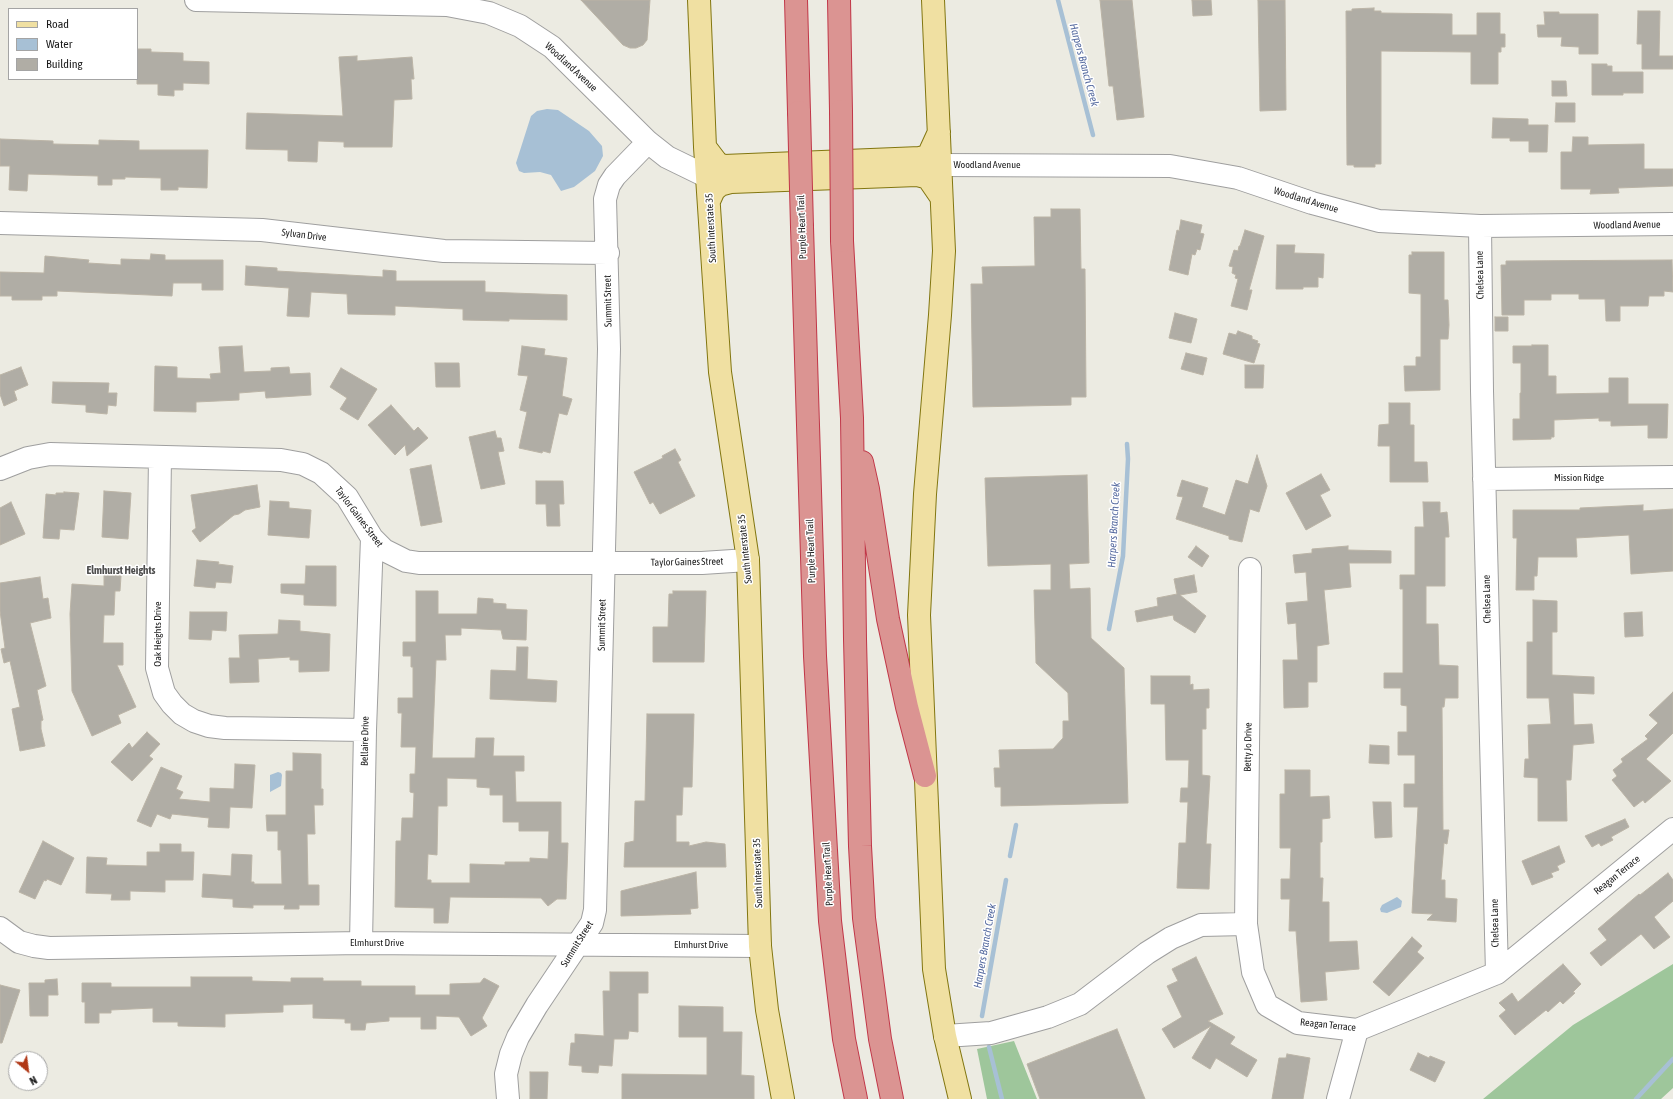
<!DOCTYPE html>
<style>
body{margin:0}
#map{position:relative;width:1673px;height:1099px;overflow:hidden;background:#ecebe2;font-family:"Asap Condensed",sans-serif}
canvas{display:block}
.legend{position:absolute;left:8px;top:8px;width:130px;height:72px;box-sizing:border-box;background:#fff;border:1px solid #a4a4a4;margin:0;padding:5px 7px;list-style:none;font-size:12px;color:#1b1b1b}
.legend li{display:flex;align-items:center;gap:8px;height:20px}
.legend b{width:20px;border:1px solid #a4a4a4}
.north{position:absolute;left:8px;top:1051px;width:40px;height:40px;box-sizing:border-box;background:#fff;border:1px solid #a4a4a4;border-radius:50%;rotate:151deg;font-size:11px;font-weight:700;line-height:16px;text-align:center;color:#1b1b1b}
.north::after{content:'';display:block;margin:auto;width:14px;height:18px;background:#b03816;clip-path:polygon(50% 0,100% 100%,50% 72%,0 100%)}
</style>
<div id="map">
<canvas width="1673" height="1099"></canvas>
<ul class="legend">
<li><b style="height:5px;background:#f0e0a2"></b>Road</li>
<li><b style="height:11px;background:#a7c0d5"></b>Water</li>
<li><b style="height:11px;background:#b0ada5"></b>Building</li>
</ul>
<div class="north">N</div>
</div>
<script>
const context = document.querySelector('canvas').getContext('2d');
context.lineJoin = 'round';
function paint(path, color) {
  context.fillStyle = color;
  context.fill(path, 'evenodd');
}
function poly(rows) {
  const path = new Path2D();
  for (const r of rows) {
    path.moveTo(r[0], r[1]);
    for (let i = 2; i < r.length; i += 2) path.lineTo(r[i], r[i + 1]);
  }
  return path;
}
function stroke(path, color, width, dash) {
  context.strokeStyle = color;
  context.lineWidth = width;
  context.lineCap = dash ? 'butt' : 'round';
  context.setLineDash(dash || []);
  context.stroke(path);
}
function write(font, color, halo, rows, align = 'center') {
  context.font = font + ' "Asap Condensed",sans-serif';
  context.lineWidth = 3;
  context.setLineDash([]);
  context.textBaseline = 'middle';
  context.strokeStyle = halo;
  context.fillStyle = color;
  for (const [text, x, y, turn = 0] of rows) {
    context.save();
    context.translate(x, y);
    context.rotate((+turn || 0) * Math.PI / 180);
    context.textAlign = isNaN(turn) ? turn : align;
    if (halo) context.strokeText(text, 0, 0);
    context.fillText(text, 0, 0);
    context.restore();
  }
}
const forest = poly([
 [1673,964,1673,1088,1661,1099,1483,1099,1573,1025],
 [1014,1041,1037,1099,987,1099,977,1049]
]);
const water = poly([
 [547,109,558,110,589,131,602,146,603,156,595,171,574,187,561,191,551,175,540,172,524,173,519,171,516,163,531,116,537,111],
 [278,772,281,773,282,775,281,786,270,792,270,775],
 [1397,897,1402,901,1401,907,1387,913,1381,912,1380,909,1382,905]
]);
const stream = poly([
 [1058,0,1093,135],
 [1109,629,1123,556,1128,459,1127,444],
 [1010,856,1016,825],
 [982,1016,1006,880],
 [989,1047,1002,1099],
 [1636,1099,1673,1059]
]);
const building = poly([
 [581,0,650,0,647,40,643,45,636,48,630,48,623,45,581,0],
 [1100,0,1132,0,1144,117,1117,120,1113,86,1109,86,1100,0],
 [1192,0,1211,0,1212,15,1193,16,1192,0],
 [1258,0,1285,0,1286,110,1260,111,1258,0],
 [1374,8,1374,11,1381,11,1381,13,1452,14,1452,35,1477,35,1477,13,1500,13,1500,34,1505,34,1505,47,1501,47,1501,52,1498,52,1498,84,1471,84,1471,52,1381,51,1381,164,1375,164,1375,167,1354,167,1354,165,1347,165,1346,11,1352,11,1352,9,1374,8],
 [1638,11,1660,11,1659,56,1673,56,1673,69,1642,69,1642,44,1637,44,1638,11],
 [1544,12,1559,12,1559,14,1598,14,1598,54,1579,54,1579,47,1561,46,1562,37,1538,37,1537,25,1545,25,1544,12],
 [137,49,151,49,151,52,183,53,183,61,209,62,209,84,183,83,183,90,174,90,174,96,158,95,158,84,137,84,137,49],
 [357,56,357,61,412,57,414,79,411,79,412,99,394,100,392,147,344,147,344,142,318,141,317,162,288,161,288,150,246,149,247,113,343,116,339,57,357,56],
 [1592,64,1607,64,1607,66,1612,66,1612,72,1643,72,1643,93,1623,93,1623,95,1592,95,1592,64],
 [1552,81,1566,81,1567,96,1552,96,1552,81],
 [1556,103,1575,103,1575,122,1555,122,1556,103],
 [1493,118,1528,119,1528,125,1548,125,1547,152,1529,152,1529,141,1510,141,1510,138,1492,138,1493,118],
 [1573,137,1588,137,1588,145,1644,144,1644,169,1673,169,1673,186,1618,188,1619,193,1590,194,1591,189,1561,189,1561,152,1572,152,1573,137],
 [0,139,53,141,53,144,99,145,99,140,139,141,139,150,208,150,207,188,178,187,178,190,161,190,161,178,125,177,125,179,112,179,112,185,98,185,98,176,28,174,27,191,9,190,10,166,0,166,0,139],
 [1051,209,1080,209,1081,269,1085,269,1086,397,1071,397,1071,405,973,407,971,284,983,284,982,267,1035,266,1034,217,1051,217,1051,209],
 [1181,220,1202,225,1200,233,1204,234,1200,250,1197,249,1195,255,1192,254,1188,275,1169,270,1177,230,1179,231,1181,220],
 [1245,230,1264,236,1249,290,1252,290,1247,310,1231,306,1238,279,1235,278,1236,275,1232,273,1233,267,1229,266,1234,250,1238,251,1239,246,1240,246,1245,230],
 [1277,245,1295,245,1294,253,1324,254,1323,278,1318,277,1318,287,1303,287,1303,289,1276,289,1277,245],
 [1412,252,1444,252,1444,300,1448,300,1449,325,1448,339,1440,339,1440,390,1405,391,1404,366,1416,366,1416,357,1421,357,1421,294,1409,293,1409,255,1412,255,1412,252],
 [151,254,165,255,165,260,223,260,223,290,202,290,202,283,173,283,172,296,57,291,57,296,42,296,42,300,12,300,12,296,0,296,0,272,44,273,45,256,89,260,88,263,121,265,121,259,150,260,151,254],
 [1672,260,1673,292,1664,291,1664,296,1649,296,1648,306,1620,306,1620,321,1606,321,1605,299,1579,299,1579,294,1551,294,1551,300,1524,300,1524,315,1502,315,1501,265,1506,265,1506,261,1672,260],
 [246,266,277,268,277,271,383,277,383,270,396,271,396,281,485,281,485,292,567,295,567,320,509,319,509,321,463,320,463,309,395,306,395,315,348,314,347,294,311,292,309,317,287,316,289,288,245,285,246,266],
 [1175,313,1197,319,1191,343,1169,338,1175,313],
 [1495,317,1508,317,1508,331,1495,331,1495,317],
 [1238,331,1252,336,1252,339,1258,341,1257,343,1260,344,1254,363,1223,354,1229,333,1236,335,1238,331],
 [1532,345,1548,345,1548,376,1556,376,1556,394,1609,393,1609,378,1628,378,1628,404,1668,404,1667,438,1648,438,1648,425,1611,426,1611,421,1599,421,1599,418,1554,420,1554,437,1551,437,1551,439,1513,440,1513,419,1520,419,1520,393,1521,393,1521,363,1513,363,1513,346,1532,346,1532,345],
 [242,346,244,372,271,371,271,368,289,367,290,374,310,373,311,395,266,398,265,391,239,393,239,400,196,402,196,412,154,411,155,366,177,367,177,378,211,379,210,374,221,373,219,347,242,346],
 [522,346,545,349,544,355,567,358,562,396,572,399,567,415,559,413,550,453,543,451,542,453,519,448,527,412,520,410,528,376,518,375,522,346],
 [1186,353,1207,358,1203,375,1181,369,1186,353],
 [435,363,459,363,460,387,436,387,435,363],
 [1245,365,1264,365,1263,388,1245,388,1245,365],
 [21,367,28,385,14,391,17,400,4,406,0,394,0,375,21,367],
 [341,368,377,389,358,420,340,409,347,398,330,387,341,368],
 [53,382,109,383,108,393,117,393,116,406,108,405,107,414,86,412,86,405,52,403,53,382],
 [1389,403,1410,403,1410,425,1414,425,1414,462,1427,462,1428,482,1390,482,1390,446,1378,446,1379,425,1389,424,1389,403],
 [391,405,414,431,418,427,428,438,407,456,405,445,395,455,368,425,391,405],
 [495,431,497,438,501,438,504,451,498,452,505,484,481,489,469,437,495,431],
 [675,449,681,460,678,462,695,496,660,514,653,502,650,504,634,472,663,458,662,456,675,449],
 [1257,455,1267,486,1259,512,1250,509,1242,542,1229,539,1229,536,1176,519,1183,497,1177,496,1182,480,1208,488,1202,507,1225,515,1236,480,1248,484,1257,455],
 [431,465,442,522,421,526,410,469,431,465],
 [1321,474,1330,490,1320,495,1331,516,1306,530,1286,493,1321,474],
 [1087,475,1089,563,1069,564,1070,589,1090,588,1091,638,1124,668,1128,803,1001,806,1001,787,995,787,994,768,1000,768,999,750,1053,749,1063,738,1063,721,1069,721,1068,693,1036,663,1034,590,1051,590,1051,564,988,566,985,478,1087,475],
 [536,481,563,481,564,504,559,504,560,526,547,526,546,504,536,504,536,481],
 [257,485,260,507,245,510,239,514,234,515,200,542,192,531,196,528,191,495,257,485],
 [104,491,131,493,128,539,102,537,104,491],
 [64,492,79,493,74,530,60,529,59,539,43,538,46,494,56,495,56,493,64,493,64,492],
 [270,501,289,502,289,508,311,510,309,538,268,535,270,501],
 [11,502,25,534,0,545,0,508,11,502],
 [1423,502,1440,502,1440,513,1447,512,1448,522,1449,537,1445,537,1445,586,1426,586,1426,624,1438,624,1439,665,1458,666,1458,698,1445,698,1444,707,1442,707,1443,830,1449,830,1447,844,1444,843,1441,880,1445,880,1445,898,1457,899,1456,922,1427,920,1433,914,1412,913,1418,807,1404,807,1404,784,1415,784,1415,755,1398,755,1398,732,1407,732,1407,706,1401,705,1401,688,1384,688,1384,673,1403,673,1403,589,1400,589,1400,575,1415,575,1415,527,1424,527,1423,502],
 [1643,505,1643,511,1673,509,1673,571,1631,574,1629,535,1576,538,1577,557,1538,557,1537,576,1534,576,1534,590,1516,590,1517,538,1513,538,1513,510,1580,510,1580,508,1643,505],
 [1196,546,1209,556,1202,567,1188,557,1196,546],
 [1348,546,1348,550,1391,551,1391,563,1349,563,1351,587,1324,590,1329,644,1317,646,1317,682,1308,682,1308,707,1284,708,1283,660,1298,660,1296,623,1288,624,1286,603,1308,601,1306,572,1295,573,1293,555,1312,553,1312,549,1348,546],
 [197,560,219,562,218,564,233,566,231,583,216,582,215,588,194,586,197,560],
 [306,566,336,566,336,606,304,605,304,595,281,593,281,584,305,584,306,566],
 [104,575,121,576,120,591,115,591,114,615,104,615,103,643,123,643,123,665,117,665,136,707,118,715,121,723,92,736,72,691,70,614,72,584,104,586,104,575],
 [1194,575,1197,592,1180,595,1206,616,1195,633,1174,620,1173,615,1137,622,1135,611,1158,606,1157,598,1177,594,1174,579,1194,575],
 [40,577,43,599,48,598,51,618,30,623,46,686,37,690,43,720,41,721,41,729,45,746,20,751,12,709,20,707,10,661,4,663,1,649,5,648,0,611,0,583,40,577],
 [416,591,438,591,438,614,477,614,478,598,493,599,493,603,506,604,506,609,527,610,526,640,503,639,501,630,461,628,461,635,445,635,446,660,436,660,432,758,475,758,476,738,494,738,493,756,524,756,524,771,515,771,516,802,561,802,561,843,568,843,566,899,557,899,548,906,541,898,450,897,448,923,434,923,434,908,395,907,396,841,401,841,402,818,413,818,414,793,410,792,410,774,415,774,416,747,401,747,402,713,398,713,398,698,413,698,413,667,411,667,411,656,403,656,403,642,416,642,416,591],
 [447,778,477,779,477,787,490,788,490,795,503,795,503,822,519,822,519,831,549,831,548,859,530,858,530,862,505,862,505,865,470,864,470,883,431,883,431,880,427,880,428,854,437,855,438,806,447,806,447,778],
 [673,591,706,591,704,662,653,662,653,627,668,627,669,594,673,594,673,591],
 [1533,600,1557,601,1557,632,1552,632,1552,675,1594,677,1594,694,1573,693,1574,725,1592,724,1594,743,1573,745,1571,780,1566,780,1567,821,1538,821,1538,778,1524,777,1525,759,1529,759,1528,725,1551,724,1549,698,1527,698,1527,642,1533,642,1533,600],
 [190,612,227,612,226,631,212,630,211,640,189,639,190,612],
 [1642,612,1643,636,1625,637,1624,613,1642,612],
 [279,620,300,621,300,631,330,634,329,671,299,672,299,660,290,660,290,657,258,659,259,682,230,683,229,658,240,658,239,635,278,634,279,620],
 [517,647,528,647,527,679,557,681,556,702,490,699,491,670,516,671,517,647],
 [1151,676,1190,676,1190,685,1193,684,1193,690,1209,689,1209,708,1206,708,1206,729,1202,729,1202,775,1210,776,1206,844,1211,844,1209,889,1177,888,1179,843,1186,843,1188,802,1180,802,1181,788,1188,788,1189,760,1166,760,1165,704,1151,704,1151,676],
 [1673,692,1673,733,1646,759,1671,781,1645,803,1643,800,1634,807,1612,780,1617,776,1613,770,1623,762,1621,759,1648,739,1645,736,1658,723,1649,715,1673,692],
 [647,714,694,714,692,787,683,787,682,815,676,815,676,842,689,842,689,846,706,842,725,844,726,867,624,867,625,843,634,841,635,801,645,801,647,714],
 [147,732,160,744,149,756,153,759,132,781,111,762,129,743,132,748,147,732],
 [1370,745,1389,746,1389,764,1369,763,1370,745],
 [293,753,321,754,321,789,323,789,323,805,314,805,315,834,307,834,308,885,319,885,319,905,299,905,299,909,284,909,285,905,253,905,253,908,233,907,233,899,202,897,203,874,231,876,232,854,252,855,251,882,254,882,254,884,282,884,281,850,278,850,278,831,267,831,266,815,286,815,286,771,293,771,293,753],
 [235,764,255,765,252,808,230,807,229,828,208,827,209,818,172,814,170,819,157,814,151,827,137,821,161,767,182,776,176,789,183,792,179,799,210,802,210,788,234,789,235,764],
 [1285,770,1310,770,1310,797,1329,796,1330,818,1322,819,1322,842,1320,842,1320,878,1323,878,1322,902,1329,902,1329,942,1357,941,1359,969,1325,972,1327,1000,1301,1002,1296,931,1289,931,1290,899,1281,899,1281,879,1290,879,1291,848,1280,848,1280,794,1285,794,1285,770],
 [1373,802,1391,802,1392,837,1375,838,1373,802],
 [1625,819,1629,827,1611,837,1613,840,1601,846,1599,843,1592,847,1585,836,1625,819],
 [43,841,74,858,61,885,47,879,46,881,44,880,35,899,19,892,43,841],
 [160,844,181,844,181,852,194,852,193,880,165,880,165,892,130,891,130,900,111,900,112,894,86,893,87,857,107,858,106,865,147,866,147,852,160,852,160,844],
 [1559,846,1565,862,1557,866,1559,870,1551,873,1553,877,1532,885,1522,861,1559,846],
 [696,872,698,908,690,909,691,914,621,916,621,891,696,872],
 [1668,873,1673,880,1673,901,1654,917,1670,937,1654,949,1641,934,1601,966,1590,953,1607,940,1598,929,1639,894,1640,895,1668,873],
 [1412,937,1422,946,1417,952,1424,958,1389,996,1373,982,1412,937],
 [1196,957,1223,1014,1208,1021,1235,1037,1230,1044,1257,1060,1247,1077,1216,1058,1210,1069,1192,1058,1211,1026,1174,1048,1162,1029,1182,1017,1167,986,1178,981,1172,969,1196,957],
 [1563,964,1581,984,1573,992,1575,993,1563,1004,1560,1001,1548,1012,1546,1010,1515,1035,1499,1016,1506,1010,1499,1003,1512,993,1518,1002,1563,964],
 [610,972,648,972,648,993,638,993,638,1032,629,1031,628,1039,614,1039,612,1066,599,1065,598,1073,582,1072,582,1066,569,1065,571,1043,575,1043,575,1034,604,1036,603,991,610,991,610,972],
 [191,977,252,977,252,981,291,982,291,978,323,978,323,981,361,981,361,986,415,986,415,995,450,995,450,984,480,983,484,978,499,986,482,1018,487,1026,471,1036,459,1017,436,1016,436,1029,421,1029,421,1017,389,1017,389,1021,366,1023,365,1030,351,1030,351,1023,345,1023,345,1019,313,1018,313,1004,283,1005,283,1012,225,1014,225,1027,178,1026,178,1022,153,1022,153,1008,111,1010,111,1013,99,1013,99,1023,85,1023,85,1002,82,1002,82,983,111,983,111,987,191,987,191,977],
 [57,979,58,995,48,995,48,1016,30,1016,29,983,45,983,45,980,57,979],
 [0,985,20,990,2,1043,0,1043,0,985],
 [679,1006,723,1007,723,1032,742,1032,741,1075,754,1076,754,1099,622,1099,622,1074,707,1075,707,1037,679,1037,679,1006],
 [1117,1029,1145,1099,1040,1099,1027,1064,1117,1029],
 [1418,1053,1429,1058,1430,1056,1445,1062,1435,1082,1410,1070,1418,1053],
 [1287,1054,1310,1058,1303,1099,1272,1099,1279,1058,1286,1058,1287,1054],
 [530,1072,548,1072,547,1099,530,1099,530,1072]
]);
const minor = poly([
 [196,0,447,5,489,13,520,26,552,47,648,142,667,157,708,177],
 [941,165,1170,166,1238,178,1312,203,1379,221,1480,226,1673,224],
 [0,223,262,230,444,251,608,253],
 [1480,226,1482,391,1497,973],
 [160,457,157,668,164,693,172,704,182,714,194,721,209,726,225,728,365,730],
 [0,469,28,458,50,454,281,460,303,464,321,473,347,497,372,538,384,550,406,561,419,563,702,563,748,560],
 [1484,479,1673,477],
 [1250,569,1246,924,1253,972,1267,1005,1298,1023,1357,1030,1497,973,1673,829],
 [0,928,19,942,34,946,49,948,361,943,760,946],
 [361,943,365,730,372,538],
 [945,1036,991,1033,1048,1017,1080,1004,1147,953,1171,938,1201,925,1246,924],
 [508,1099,506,1074,511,1054,518,1037,537,1005,592,923,595,910,609,349,605,199,609,185,615,176,648,142],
 [1338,1099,1357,1030]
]);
const major = poly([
 [699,0,705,147,720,372,748,560,760,946,767,1010,783,1099],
 [933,0,944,251,940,315,925,494,919,615,934,969,945,1036,960,1099],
 [705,147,718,164,724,166,920,158,928,156,939,132],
 [709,201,714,190,720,185,731,182,917,175,928,178,941,197]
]);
const highway = poly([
 [796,0,799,112],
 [839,0,841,111],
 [802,227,815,656,830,921,844,1039,856,1099],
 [842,241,852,418,855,639,860,846,864,918,880,1039,892,1099],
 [862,462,868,489,888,619,907,707,925,776]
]);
const highwayBridge = poly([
 [841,111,842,241],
 [799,112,802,227]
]);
const streetNames = [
 ["Woodland Avenue",571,67,43],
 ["Woodland Avenue",987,165],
 ["Woodland Avenue",1306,200,17],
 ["Woodland Avenue",1627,225,-1],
 ["Purple Heart Trail",802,227,-92],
 ["South Interstate 35",711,228,-93],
 ["Sylvan Drive",304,235,7],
 ["Chelsea Lane",1480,275,-91],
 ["Summit Street",608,301,-91],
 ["Mission Ridge",1579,478],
 ["Taylor Gaines Street",359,517,53],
 ["South Interstate 35",745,549,-96],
 ["Purple Heart Trail",811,551,-92],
 ["Taylor Gaines Street",687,562,-1],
 ["Chelsea Lane",1487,599,-91],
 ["Summit Street",602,625,-89],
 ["Oak Heights Drive",158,634,-90],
 ["Bellaire Drive",365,741,-89],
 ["Betty Jo Drive",1248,747,-89],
 ["South Interstate 35",758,873,-92],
 ["Purple Heart Trail",828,874,-93],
 ["Reagan Terrace",1617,875,-39],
 ["Chelsea Lane",1495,923,-91],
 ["Elmhurst Drive",377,943],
 ["Summit Street",577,944,-58],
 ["Elmhurst Drive",701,945],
 ["Reagan Terrace",1328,1025,6]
];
const waterNames = [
 ["Harpers Branch Creek",1084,65,75],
 ["Harpers Branch Creek",1114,525,-87],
 ["Harpers Branch Creek",985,946,-80]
];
const neighbourhoodNames = [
 ["Elmhurst Heights",121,571]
];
paint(forest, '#9ec69b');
paint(water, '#a7c0d5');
stroke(stream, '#a7c0d5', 4.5);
paint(building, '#b0ada5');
stroke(building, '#bbb4a6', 1);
stroke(minor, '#9f9f9f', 24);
stroke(major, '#827610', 24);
stroke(highway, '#c13748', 24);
stroke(minor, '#fff', 22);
stroke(major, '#f0e0a2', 22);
stroke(highway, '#db9492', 22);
stroke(highwayBridge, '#c13748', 24, []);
stroke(highwayBridge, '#db9492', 22);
write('10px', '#1b1b1b', '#fff', streetNames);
write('italic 11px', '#54699f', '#fff', waterNames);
write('bold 11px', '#4e4e4e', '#fff', neighbourhoodNames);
</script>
